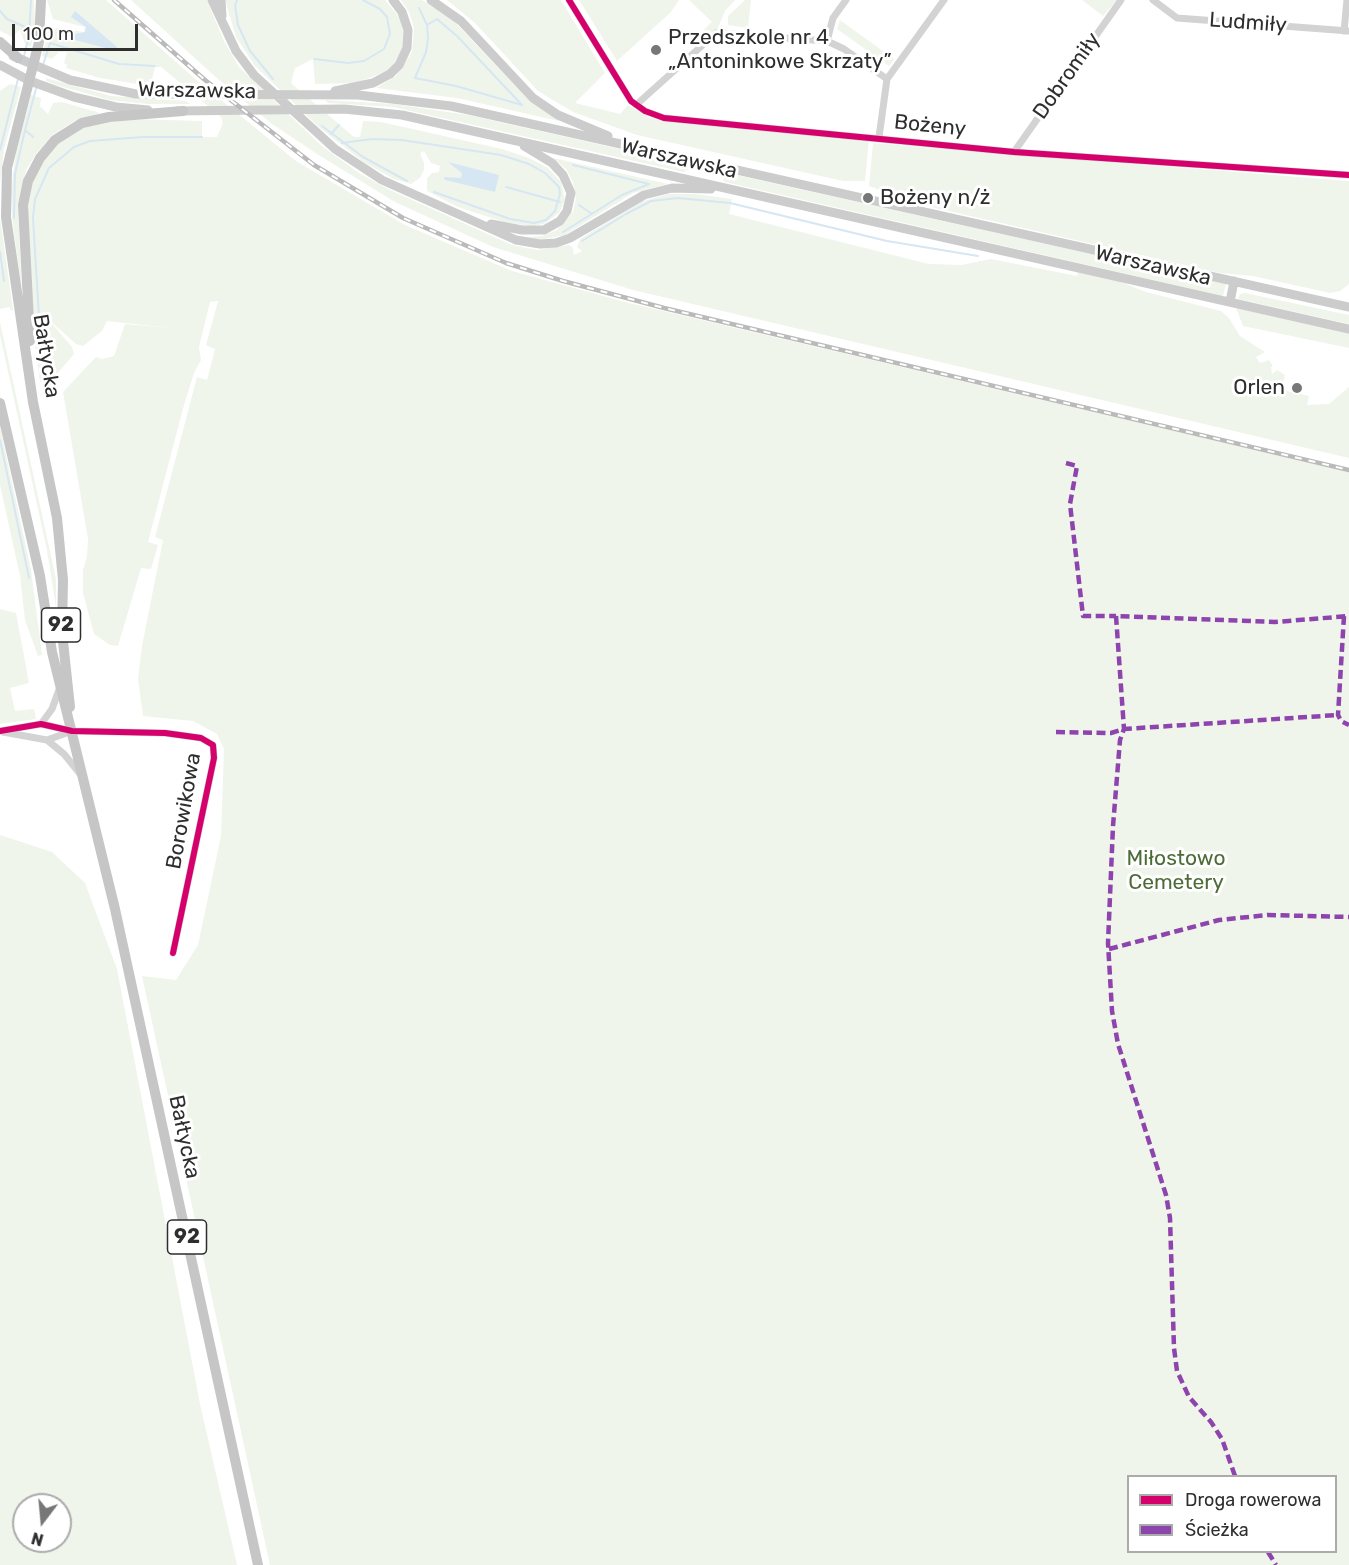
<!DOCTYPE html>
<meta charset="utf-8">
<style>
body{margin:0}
#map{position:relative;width:1349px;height:1565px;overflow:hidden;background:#fff;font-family:Rubik,sans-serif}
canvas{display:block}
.legend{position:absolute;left:1127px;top:1475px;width:210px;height:78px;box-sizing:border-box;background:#fff;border:2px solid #ababab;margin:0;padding:8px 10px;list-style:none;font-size:18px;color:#2e2e2e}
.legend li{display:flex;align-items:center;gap:12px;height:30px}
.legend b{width:30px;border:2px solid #ababab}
.north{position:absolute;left:12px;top:1493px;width:60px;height:60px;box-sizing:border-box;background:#fff;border:2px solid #ababab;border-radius:50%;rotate:196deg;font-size:16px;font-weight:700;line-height:24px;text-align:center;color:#2e2e2e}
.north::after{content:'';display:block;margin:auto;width:21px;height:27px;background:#777;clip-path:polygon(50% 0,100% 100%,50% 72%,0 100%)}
.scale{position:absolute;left:12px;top:24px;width:126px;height:27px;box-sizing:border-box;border:3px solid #2e2e2e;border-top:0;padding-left:8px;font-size:18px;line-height:21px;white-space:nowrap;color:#2e2e2e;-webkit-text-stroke:4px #fff;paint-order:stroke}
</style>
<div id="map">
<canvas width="1349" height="1565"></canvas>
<ul class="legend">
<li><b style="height:8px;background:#d6006c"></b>Droga rowerowa</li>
<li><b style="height:8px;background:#8e44ad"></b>Ścieżka</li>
</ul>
<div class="north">N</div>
<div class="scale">100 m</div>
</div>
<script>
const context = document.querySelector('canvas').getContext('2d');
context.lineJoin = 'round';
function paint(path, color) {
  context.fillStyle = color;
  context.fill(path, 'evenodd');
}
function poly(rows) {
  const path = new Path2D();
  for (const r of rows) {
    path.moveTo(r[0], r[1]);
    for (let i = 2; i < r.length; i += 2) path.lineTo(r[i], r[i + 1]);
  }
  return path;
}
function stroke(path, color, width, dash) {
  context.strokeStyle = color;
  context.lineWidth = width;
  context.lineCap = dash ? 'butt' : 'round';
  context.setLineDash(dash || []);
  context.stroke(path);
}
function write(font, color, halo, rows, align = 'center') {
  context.font = font + ' Rubik,sans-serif';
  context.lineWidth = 6;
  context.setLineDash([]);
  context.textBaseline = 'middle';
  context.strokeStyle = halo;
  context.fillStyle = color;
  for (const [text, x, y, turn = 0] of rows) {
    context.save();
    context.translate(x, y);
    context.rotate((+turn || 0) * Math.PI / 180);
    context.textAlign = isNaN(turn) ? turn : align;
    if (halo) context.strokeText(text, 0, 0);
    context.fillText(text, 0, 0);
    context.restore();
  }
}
const green = poly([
 [0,0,34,0,35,26,31,47,25,44,20,29,13,37,0,31],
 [47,0,106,0,193,77,296,161,405,225,512,271,629,303,1349,472,1349,1565,270,1565,142,976,176,980,198,945,221,836,224,749,217,734,193,721,143,716,138,679,142,646,163,540,155,537,197,377,207,380,215,349,206,345,218,301,210,302,199,347,201,360,194,373,184,405,148,542,158,545,151,569,141,568,118,646,110,645,94,634,83,593,83,570,87,557,88,539,63,392,96,357,102,359,114,356,125,324,170,328,107,321,102,331,83,346,76,344,48,319,72,347,74,354,51,381,40,382,34,337,27,210,34,176,52,148,79,129,100,123,133,119,202,121,202,137,217,137,223,123,221,117,161,67,155,67,151,84,138,84,100,78,66,68,67,65,64,63,67,52,59,52,52,59,42,56,46,39,52,30,57,28,84,32,85,27,53,19],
 [1128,1476,1336,1476,1336,1552,1128,1552],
 [131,0,207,0,224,41,239,67,323,147,359,173,388,189,512,245,537,250,569,245,573,248,574,255,582,251,577,247,580,239,640,202,668,194,695,194,732,199,729,214,929,264,961,265,991,259,1077,276,1078,272,1116,280,1146,292,1221,311,1229,318,1240,336,1265,352,1256,357,1260,363,1269,360,1273,366,1271,367,1272,374,1277,370,1285,375,1282,390,1309,396,1307,405,1329,404,1349,387,1349,458,633,290,493,247,395,202,317,154,272,124,219,80],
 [225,0,385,0,400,18,404,35,403,47,395,62,387,71,356,83,315,84,313,59,295,68,291,83,354,137,360,137,363,121,381,122,502,149,529,158,548,168,561,182,565,200,559,213,544,224,531,226,504,222,458,207,427,191,427,178,432,173,439,172,440,166,431,163,424,151,420,153,424,163,424,170,420,178,411,184,394,179,365,163,320,128,255,66,236,37],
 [401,0,422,0,451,18,527,98,559,121,457,98,376,88,396,76,412,52,414,28,409,12],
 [447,0,561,0,605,73,575,103,620,114,628,105,649,117,666,122,869,139,865,181,843,181,637,135,573,112,538,91,475,23],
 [579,0,679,0,671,12,617,61],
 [689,0,735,0,725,11,717,30,699,42,695,38,712,22],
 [745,0,751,0,748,28,728,25,728,16],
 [1082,0,1117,0,1103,16],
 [840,20,894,59,889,66,837,29],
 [46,78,111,96,186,101,190,104,148,104,110,100,56,85,46,81],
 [10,84,21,87,4,149,0,184,0,91],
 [31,95,41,98,40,106,48,114,53,103,62,102,100,113,73,122,52,135,36,154,26,170,18,207,22,294,12,216,11,190,16,153],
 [325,100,394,104,468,115,686,164,689,169,684,172,393,107,328,103],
 [873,143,1349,181,1349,284,1340,291,1330,293,1253,276,1220,273,918,204,869,186],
 [553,158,668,184,633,193,565,235,539,240,526,237,542,236,557,230,573,212,576,198,573,182,566,169],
 [727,173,1226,284,1223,296,725,182,721,177],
 [0,217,13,310,11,311,10,307,0,309],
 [1245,293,1349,315,1349,324,1238,299,1240,294],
 [1236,308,1349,333,1349,348,1243,326],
 [0,322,56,579,56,608,47,550,0,335],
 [0,427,31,570,42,655,38,656,25,620,20,576,0,485],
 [0,609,16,613,29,683,10,688,15,711,34,709,36,719,0,724],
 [0,835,52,852,85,883,117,969,200,1404,237,1565,0,1565],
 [24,1505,60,1505,60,1541,24,1541]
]);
const water = poly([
 [75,11,117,47,116,51,72,39,70,35,85,32,86,27,71,17],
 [448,162,499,175,495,192,445,180,444,177,461,178,462,173]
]);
const stream = poly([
 [237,0,235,6,238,25,250,51,273,79],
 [419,8,427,25,428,38,426,52,415,78,456,86,522,105],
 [0,11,7,19,30,29],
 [427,25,437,19,457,36,522,105],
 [24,56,29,36,31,0],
 [314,59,348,63,364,61,384,49,390,34,387,17,380,9,363,0],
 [43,65,50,43,119,64,155,66],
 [322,126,363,157,407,181],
 [331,134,339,125],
 [33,137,25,130,37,85],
 [342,143,372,139,402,140,501,155,529,164,545,173,559,187,560,194,555,211,546,220,534,223,510,219,434,192],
 [0,150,18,79],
 [506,187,560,202],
 [579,205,592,214],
 [14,218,15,174,25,130],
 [563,232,622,195,649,184,573,165],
 [582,241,626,214,651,201,678,198,730,203,887,241,978,256],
 [0,252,4,281],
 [42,366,33,218,35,199,49,168,74,147,90,141,143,137,202,137],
 [0,440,29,578]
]);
const street = poly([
 [569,0,631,101,645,111,664,118,1014,152,1349,175],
 [1153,0,1177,18,1349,31],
 [1344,31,1347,0],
 [827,41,833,18,846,0],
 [636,105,716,33,827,41,844,49,887,79],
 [879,137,887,79,944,0],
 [1014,152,1121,0],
 [41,724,52,709,60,687],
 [0,731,41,724,72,731,165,733,201,738,213,745,214,758,173,953],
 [3,732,47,740,64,754,81,775],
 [47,740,72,731]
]);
const secondary = poly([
 [212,0,236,51,254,75,335,149,382,180,516,240,540,244,556,243,570,238,644,195,672,188,711,189],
 [221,0,222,16],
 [431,0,461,21,533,98,558,115,608,136],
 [13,56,70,80,136,94,358,95,451,106,1349,307],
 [0,65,30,81,74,97,116,107,148,110],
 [335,91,373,83,390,74,399,65,407,48,408,30,402,12,393,0],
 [177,111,344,109,402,115,1349,329],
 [491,224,522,230,544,230,560,221,567,211,571,193,563,175,552,163,524,146],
 [1230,302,1234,281]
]);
const primary = poly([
 [41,0,39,42,7,168,6,217,33,402,57,518,63,580,62,632,70,707],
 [0,42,18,58],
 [30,341,23,205,28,181,40,158,55,140,82,123,109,117,183,111],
 [0,403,40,576,52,652,115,909,258,1565]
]);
const rail = poly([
 [114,0,205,80,314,165,403,218,506,263,563,281,664,308,1349,470]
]);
const quiet = poly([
 [1066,463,1077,466,1070,504,1083,616,1116,616],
 [1344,616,1338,715,1341,721,1349,725],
 [1056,732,1111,733,1124,729,1338,715],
 [1109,949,1219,920,1268,915,1349,917],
 [1235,1476,1222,1439,1211,1422,1189,1397,1177,1371,1174,1348,1170,1218,1166,1195,1118,1044,1112,1011,1108,943,1113,826,1120,740,1124,729,1116,616,1275,622,1349,616],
 [1268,1552,1276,1565]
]);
const cycleway = poly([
 [569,0,631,101,645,111,664,118,1014,152,1349,175],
 [0,731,41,724,72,731,165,733,201,738,213,745,214,758,173,953]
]);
const markers = [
 [656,50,6,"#777"],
 [868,198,6,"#777"],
 [1297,388,6,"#777"]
];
const shields = [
 [61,625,39],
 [187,1237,39]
];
const shieldNames = [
 ["92",61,625],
 ["92",187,1237]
];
const streetNames = [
 ["Ludmiły",1248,23,4],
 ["Dobromiły",1067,76,-55],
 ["Warszawska",197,91,1],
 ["Bożeny",930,126,6],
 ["Warszawska",679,159,13],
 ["Warszawska",1153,266,13],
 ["Bałtycka",46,356,81],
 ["Borowikowa",184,811,-80],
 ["Bałtycka",184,1137,78]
];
const poiNames = [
 ["Przedszkole nr 4",668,38],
 ["„Antoninkowe Skrzaty”",668,62],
 ["Bożeny n/ż",880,198],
 ["Orlen",1285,388,"right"]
];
const parkNames = [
 ["Miłostowo",1176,859],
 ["Cemetery",1176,883]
];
paint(green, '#f0f5eb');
paint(water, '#d6e6f3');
stroke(stream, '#d6e6f3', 2);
stroke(street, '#d3d3d3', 7);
stroke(secondary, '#ccc', 9);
stroke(primary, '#c6c6c6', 10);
stroke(rail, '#bababa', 4.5);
stroke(rail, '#fff', 2, [7]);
stroke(quiet, '#8e44ad', 4.5, [9, 4.5]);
stroke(cycleway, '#d6006c', 6);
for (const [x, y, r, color] of markers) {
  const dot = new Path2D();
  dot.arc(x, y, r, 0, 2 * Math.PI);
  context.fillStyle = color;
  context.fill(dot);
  stroke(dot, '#fff', 2);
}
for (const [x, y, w] of shields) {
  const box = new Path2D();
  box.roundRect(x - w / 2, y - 17, w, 34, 4.5);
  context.fillStyle = '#fff';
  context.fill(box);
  stroke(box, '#2e2e2e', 1.5);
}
write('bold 20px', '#2e2e2e', null, shieldNames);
write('21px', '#2e2e2e', '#fff', streetNames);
write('21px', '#2e2e2e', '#fff', poiNames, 'left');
write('21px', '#4d6d38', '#fff', parkNames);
</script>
